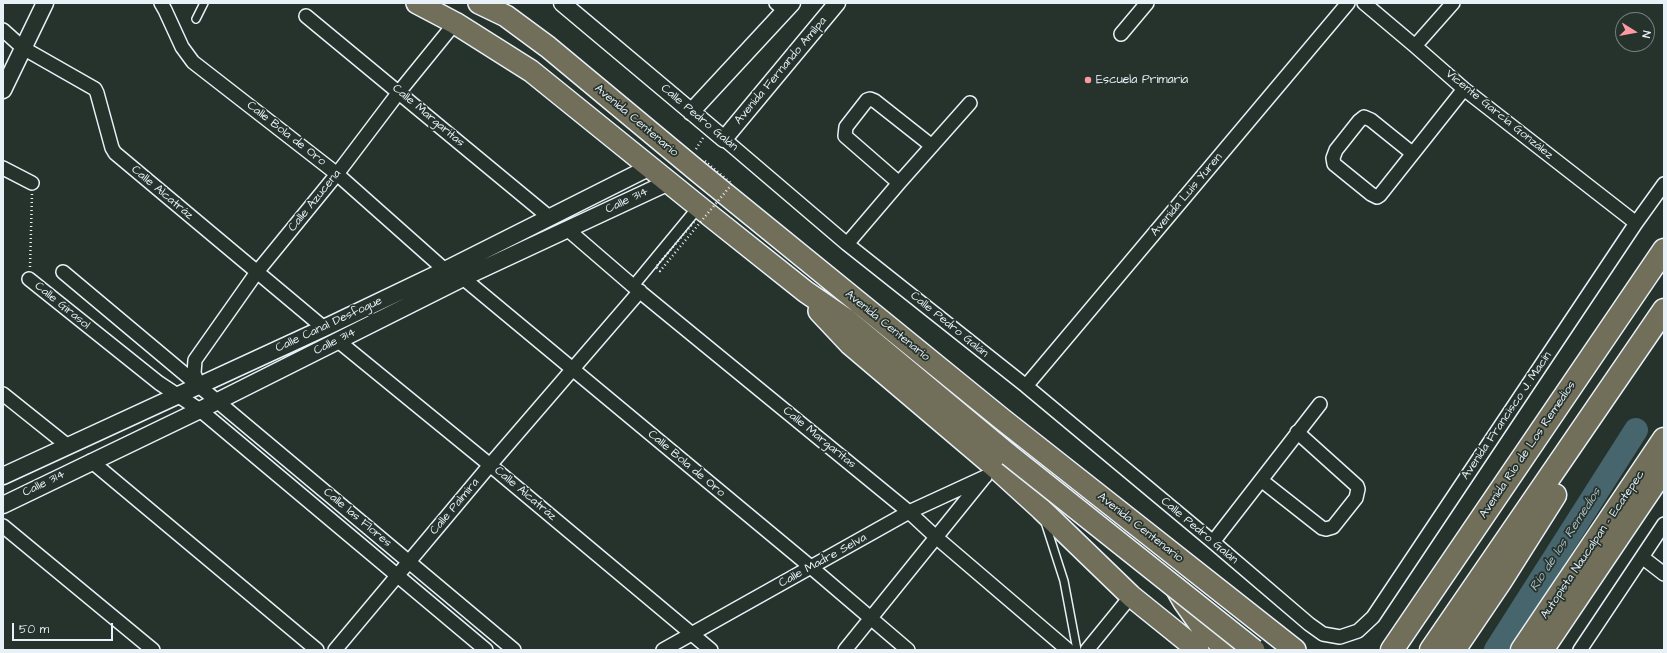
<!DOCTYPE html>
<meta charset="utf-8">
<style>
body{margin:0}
#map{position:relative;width:1667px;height:653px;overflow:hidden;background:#26332d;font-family:"Architects Daughter",sans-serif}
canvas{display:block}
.frame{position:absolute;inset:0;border:4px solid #e8f1f8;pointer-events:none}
.north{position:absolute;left:1615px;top:12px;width:40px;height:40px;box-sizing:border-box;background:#26332d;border:1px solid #747f7e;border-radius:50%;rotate:101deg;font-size:11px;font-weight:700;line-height:16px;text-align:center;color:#e8f1f8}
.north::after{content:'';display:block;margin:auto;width:14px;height:18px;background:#ff9aa2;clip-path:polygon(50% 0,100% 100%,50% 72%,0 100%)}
.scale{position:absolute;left:12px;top:623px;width:101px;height:18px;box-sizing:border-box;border:2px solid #e8f1f8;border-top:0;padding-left:5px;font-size:12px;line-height:14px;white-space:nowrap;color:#e8f1f8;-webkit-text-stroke:3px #26332d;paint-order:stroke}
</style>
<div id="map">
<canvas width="1667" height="653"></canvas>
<div class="frame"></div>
<div class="north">N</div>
<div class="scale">50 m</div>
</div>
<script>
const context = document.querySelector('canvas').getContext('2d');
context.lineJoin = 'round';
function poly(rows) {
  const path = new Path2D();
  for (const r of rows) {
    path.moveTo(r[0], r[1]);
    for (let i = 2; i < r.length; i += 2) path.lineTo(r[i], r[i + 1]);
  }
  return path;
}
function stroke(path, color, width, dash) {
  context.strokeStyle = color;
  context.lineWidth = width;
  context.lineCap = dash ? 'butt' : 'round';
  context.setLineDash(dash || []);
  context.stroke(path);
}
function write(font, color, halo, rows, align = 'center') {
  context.font = font + ' "Architects Daughter",sans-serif';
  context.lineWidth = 3.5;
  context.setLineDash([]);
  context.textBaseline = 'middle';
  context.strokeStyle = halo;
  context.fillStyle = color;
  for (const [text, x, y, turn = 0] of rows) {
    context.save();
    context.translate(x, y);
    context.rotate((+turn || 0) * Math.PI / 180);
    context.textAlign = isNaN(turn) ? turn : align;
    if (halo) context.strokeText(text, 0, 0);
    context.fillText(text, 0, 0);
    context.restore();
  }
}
const river = poly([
 [1496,650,1636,430]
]);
const path = poly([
 [696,149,703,138],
 [30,267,32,194]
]);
const service = poly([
 [196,19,204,3],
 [1045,522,1064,581,1077,650]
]);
const pedestrian = poly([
 [633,286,699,206]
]);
const minor = poly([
 [161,3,165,10,182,47,193,62,337,174,445,270],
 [776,3,786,11],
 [1364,3,1415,46,1464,89,1636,223],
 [306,16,549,217],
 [3,30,23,48,95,89,97,93,112,148,115,153,324,328],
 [1121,34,1147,3],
 [1415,46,1453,3],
 [724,139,847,244,1026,386,1213,542,1309,624,1323,634,1340,637,1358,631,1373,617,1636,223,1664,184],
 [1412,153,1371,120,1364,117,1359,121,1336,150,1333,158,1334,164,1371,194,1377,197,1380,195,1464,89],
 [3,168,32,183],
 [899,183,845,136,846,127,867,100,870,99,875,101,932,146],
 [567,229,633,286,909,512,937,538,1068,650],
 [847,244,899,183,970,103],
 [63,272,514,650],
 [463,278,812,568,908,650],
 [29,279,159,383,200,410,486,650],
 [337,340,490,465,711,650],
 [1026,386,1348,3],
 [199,387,194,373,195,360,257,272,337,174,399,92,455,23],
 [3,394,68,446],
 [91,461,317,650],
 [1261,480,1322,528,1326,529,1333,527,1356,498,1358,489,1357,486,1297,432],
 [3,526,153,650],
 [1213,542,1320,404],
 [1642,557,1664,574],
 [335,650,490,465,640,291],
 [663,650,909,512,985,477],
 [845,650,983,479],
 [1087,650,1131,596],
 [1580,650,1664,524]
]);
const tertiary = poly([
 [562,3,724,139,837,3],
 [3,90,45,3],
 [691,112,792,3],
 [3,476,324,328,445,270,650,167],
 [3,505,200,410,463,278,669,182]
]);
const primary = poly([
 [417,3,455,23,531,71,703,210,806,292,847,320,1009,455],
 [479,3,506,16,548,47,696,170,1002,419,1295,650],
 [819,311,850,344,996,468,1041,509,1131,596,1198,650],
 [1176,588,1184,602,1201,626,1227,650]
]);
const trunk = poly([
 [1392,650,1664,250],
 [1431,650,1664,310],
 [1454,650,1500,582,1555,495]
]);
const motorway = poly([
 [1522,650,1664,439],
 [1542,650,1664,469]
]);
const pathBridge = poly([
 [694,222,656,267,660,271,732,184,705,161]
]);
const primaryBridge = poly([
 [1009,455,1254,650]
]);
const markers = [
 [1088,80,4,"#ff9aa2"]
];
const streetNames = [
 ["Avenida Fernando Amilpa",781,71,-50],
 ["Vicente García González",1499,115,39],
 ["Calle Margaritas",428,116,40],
 ["Calle Pedro Galán",699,118,40],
 ["Avenida Centenario",636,121,40],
 ["Calle Bola de Oro",286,134,38],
 ["Calle Alcatráz",162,193,40],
 ["Avenida Luis Yuren",1187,195,-50],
 ["Calle Azucena",315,201,-51],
 ["Calle 314",627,201,-25],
 ["Calle Girasol",62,306,39],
 ["Calle Canal Desfogue",329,325,-25],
 ["Calle Pedro Galán",949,325,39],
 ["Avenida Centenario",887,326,39],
 ["Calle 314",335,342,-27],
 ["Avenida Francisco J. Macín",1507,416,-56],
 ["Calle Margaritas",819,438,39],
 ["Avenida Río de Los Remedios",1528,450,-56],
 ["Calle Bola de Oro",686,464,40],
 ["Calle 314",44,484,-26],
 ["Calle Alcatráz",525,494,40],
 ["Calle Palmira",455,507,-50],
 ["Calle las Flores",357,518,40],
 ["Avenida Centenario",1140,528,38],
 ["Calle Pedro Galán",1199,531,40],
 ["Autopista Naucalpan - Ecatepec",1593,545,-56],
 ["Calle Madre Selva",823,561,-29]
];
const poiNames = [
 ["Escuela Primaria",1096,80]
];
const waterNames = [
 ["Río de los Remedios",1566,540,-57]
];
stroke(river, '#47656d', 24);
stroke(service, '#e8f1f8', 10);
stroke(pedestrian, '#e8f1f8', 13);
stroke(minor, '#e8f1f8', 16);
stroke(tertiary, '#e8f1f8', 19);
stroke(primary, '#e8f1f8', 24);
stroke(trunk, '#e8f1f8', 25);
stroke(motorway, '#e8f1f8', 25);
stroke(path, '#e8f1f8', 2.5, [1, 3]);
stroke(service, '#26332d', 7);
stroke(pedestrian, '#26332d', 10);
stroke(minor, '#26332d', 13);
stroke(tertiary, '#26332d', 16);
stroke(primary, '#716e59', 21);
stroke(trunk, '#716e59', 22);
stroke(motorway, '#716e59', 22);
stroke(primaryBridge, '#e8f1f8', 24, []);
stroke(pathBridge, '#e8f1f8', 2.5, [1, 3]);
stroke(primaryBridge, '#716e59', 21);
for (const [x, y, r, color] of markers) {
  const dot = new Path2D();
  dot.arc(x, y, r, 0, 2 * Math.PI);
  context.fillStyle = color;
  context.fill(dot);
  stroke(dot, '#26332d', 1.5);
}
write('12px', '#e8f1f8', '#26332d', streetNames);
write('12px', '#e8f1f8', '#26332d', poiNames, 'left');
write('italic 13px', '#a8b9c0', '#26332d', waterNames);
</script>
